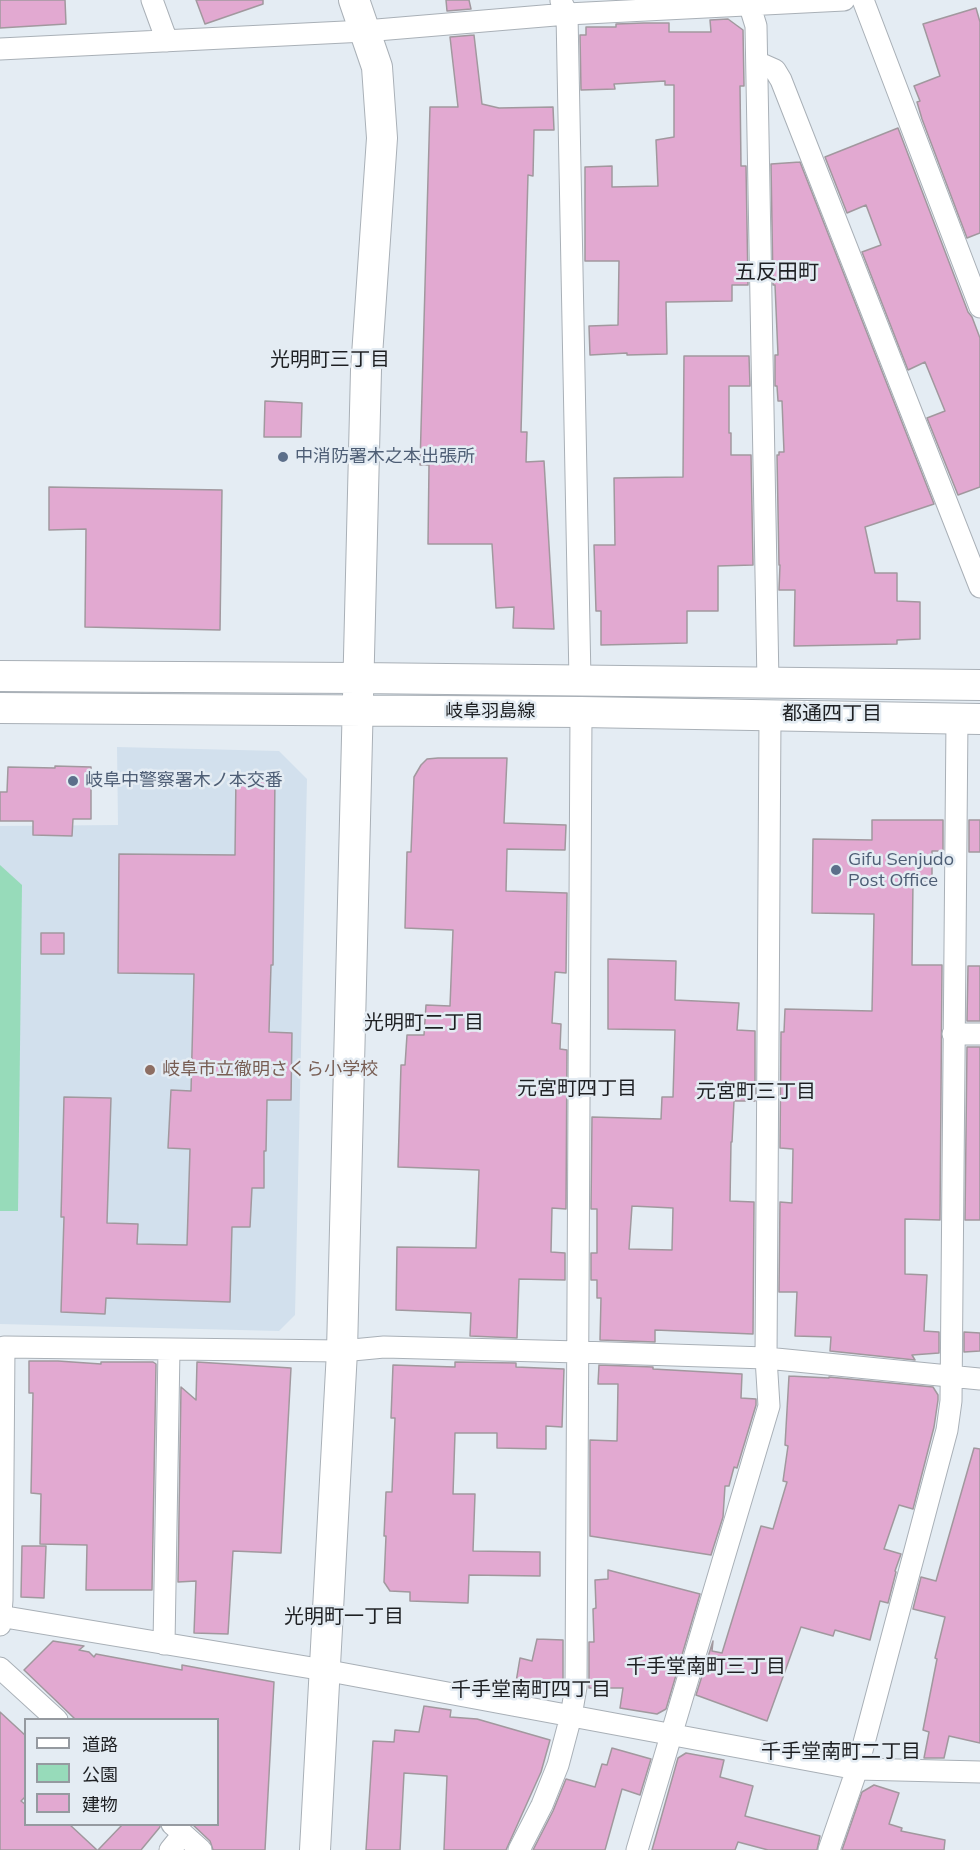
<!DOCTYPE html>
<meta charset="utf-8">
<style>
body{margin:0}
#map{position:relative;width:980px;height:1850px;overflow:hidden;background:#e4ecf3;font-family:Mulish,"Noto Sans JP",sans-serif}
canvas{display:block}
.legend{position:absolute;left:24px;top:1718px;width:195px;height:108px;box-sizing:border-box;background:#e4ecf3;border:2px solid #959aa0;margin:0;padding:8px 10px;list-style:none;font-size:18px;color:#1e2023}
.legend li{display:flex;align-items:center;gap:12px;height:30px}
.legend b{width:30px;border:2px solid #959aa0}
</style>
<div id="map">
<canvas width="980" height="1850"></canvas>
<ul class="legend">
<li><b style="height:8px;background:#fff"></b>道路</li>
<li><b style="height:16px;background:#97dbba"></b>公園</li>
<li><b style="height:16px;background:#e2a9d1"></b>建物</li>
</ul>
</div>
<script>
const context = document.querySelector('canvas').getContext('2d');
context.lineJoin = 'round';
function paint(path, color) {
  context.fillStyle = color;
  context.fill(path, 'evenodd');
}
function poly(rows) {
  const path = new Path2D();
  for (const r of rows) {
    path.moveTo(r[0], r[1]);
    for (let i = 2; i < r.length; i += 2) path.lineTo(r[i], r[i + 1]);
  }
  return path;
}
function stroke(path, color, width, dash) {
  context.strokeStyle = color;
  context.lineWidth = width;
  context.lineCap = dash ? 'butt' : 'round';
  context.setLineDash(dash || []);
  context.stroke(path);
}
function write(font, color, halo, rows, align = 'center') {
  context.font = font + ' Mulish,"Noto Sans JP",sans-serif';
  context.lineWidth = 5;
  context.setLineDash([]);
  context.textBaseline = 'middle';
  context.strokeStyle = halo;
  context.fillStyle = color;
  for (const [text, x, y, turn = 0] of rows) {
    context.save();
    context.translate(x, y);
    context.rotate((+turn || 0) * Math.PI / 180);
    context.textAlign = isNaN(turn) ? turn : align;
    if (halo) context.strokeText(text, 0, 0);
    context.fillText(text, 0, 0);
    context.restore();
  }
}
const built = poly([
 [117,747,279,751,307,779,295,1315,279,1331,0,1324,0,826,118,825]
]);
const green = poly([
 [0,865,22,885,18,1211,0,1211]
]);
const building = poly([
 [0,0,65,0,66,24,0,28,0,0],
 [196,0,263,0,263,4,205,24,196,0],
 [446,0,469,0,471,9,447,11,446,0],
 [976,8,980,22,980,233,967,238,922,119,917,102,920,101,914,86,940,76,923,24,976,8],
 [728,19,743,30,744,86,740,86,741,166,746,166,748,285,732,285,732,301,666,302,667,354,627,355,627,353,590,355,589,326,618,325,619,261,585,261,585,167,612,166,612,187,658,186,656,140,674,137,674,85,665,85,665,81,614,84,615,89,581,90,580,35,586,35,586,27,616,27,616,24,644,23,669,23,669,32,711,32,710,20,728,19],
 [474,35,482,104,499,108,553,107,554,130,534,130,533,176,528,175,521,432,527,432,526,462,544,461,554,629,513,628,514,607,496,608,492,544,428,544,429,465,420,465,430,107,458,107,450,37,474,35],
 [898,128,968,312,972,317,980,338,980,487,958,495,927,418,945,411,925,362,908,370,862,252,881,245,866,205,847,213,825,157,898,128],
 [800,162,934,504,865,527,875,573,897,573,897,601,920,602,920,639,897,640,897,644,794,646,795,590,779,590,780,565,779,565,777,455,779,455,779,452,784,452,782,401,778,401,777,386,775,386,775,355,778,355,775,285,773,285,771,164,800,162],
 [684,356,749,356,750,386,729,386,729,433,731,433,731,455,751,455,753,565,718,566,718,611,687,611,687,643,601,645,601,611,596,611,594,545,615,545,614,478,683,477,684,356],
 [265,401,302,403,301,437,264,437,265,401],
 [49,487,222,490,220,630,85,627,86,529,49,530,49,487],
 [438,758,507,758,504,823,566,825,565,850,507,849,506,891,567,893,566,973,555,972,552,1023,561,1024,560,1049,567,1050,566,1209,552,1208,551,1252,565,1253,565,1280,519,1279,517,1338,470,1336,471,1313,396,1310,397,1247,476,1248,479,1170,398,1167,401,1065,405,1065,407,1035,424,1035,426,1005,450,1006,453,930,405,928,407,852,411,852,414,777,421,765,427,759,438,758],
 [55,766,91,767,91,819,73,819,72,836,33,835,33,821,0,821,0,792,7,792,8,767,55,768,55,766],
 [236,775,275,776,273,965,271,965,269,1032,292,1033,291,1100,267,1100,266,1151,264,1151,264,1188,252,1188,250,1227,232,1227,230,1302,106,1298,105,1314,61,1312,64,1217,61,1217,64,1097,111,1098,107,1223,138,1224,137,1244,187,1245,190,1149,168,1148,171,1090,191,1091,194,974,118,973,119,854,235,855,236,775],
 [872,820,943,820,943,851,932,851,932,881,913,881,912,965,942,965,940,1220,905,1219,905,1274,927,1275,924,1331,939,1332,939,1353,912,1355,915,1360,830,1351,831,1337,795,1336,797,1292,779,1292,780,1202,792,1203,793,1149,780,1148,781,1032,784,1032,785,1009,872,1011,874,914,812,913,813,839,872,840,872,820],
 [969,820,980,820,980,852,969,852,969,820],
 [41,933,64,933,64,954,41,954,41,933],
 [608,959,676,961,675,1000,739,1003,737,1030,755,1031,755,1101,734,1101,732,1142,731,1142,730,1201,754,1202,753,1334,655,1330,655,1342,600,1340,601,1298,597,1298,597,1280,591,1280,591,1253,597,1253,597,1209,591,1209,592,1117,661,1119,662,1097,673,1097,675,1030,608,1029,608,959],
 [632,1206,673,1208,672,1250,629,1249,632,1206],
 [968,966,980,966,980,1021,967,1021,968,966],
 [967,1047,980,1047,980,1220,965,1220,967,1047],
 [964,1332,980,1333,980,1351,964,1352,964,1332],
 [29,1361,58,1361,101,1364,101,1362,153,1362,156,1364,152,1590,86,1590,87,1545,40,1544,41,1494,31,1493,33,1393,29,1393,29,1361],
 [197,1362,291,1368,281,1553,233,1551,228,1634,194,1633,196,1581,178,1582,181,1387,196,1400,197,1362],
 [455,1362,516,1363,516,1367,564,1369,562,1427,546,1426,546,1449,497,1448,497,1433,455,1433,453,1494,475,1494,473,1551,540,1552,540,1576,469,1575,468,1603,410,1601,410,1592,390,1591,384,1582,386,1536,384,1536,386,1492,392,1492,395,1418,391,1418,393,1365,455,1367,455,1362],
 [599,1365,653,1367,653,1369,742,1374,741,1398,756,1399,756,1405,737,1468,734,1467,729,1486,725,1486,723,1517,711,1555,590,1536,590,1440,617,1441,618,1384,598,1384,599,1365],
 [789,1376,829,1378,829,1377,933,1387,938,1395,938,1400,934,1427,913,1509,899,1505,884,1549,901,1554,895,1571,896,1572,888,1603,880,1601,870,1640,835,1630,833,1636,801,1627,767,1721,696,1695,713,1641,712,1651,722,1653,761,1526,773,1529,787,1482,783,1481,788,1446,785,1445,789,1376],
 [974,1448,980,1449,980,1743,949,1736,944,1758,924,1758,929,1732,923,1730,937,1659,935,1658,945,1617,913,1609,921,1577,936,1581,974,1448],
 [22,1546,46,1546,44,1598,21,1597,22,1546],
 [608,1570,700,1594,666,1709,657,1714,620,1708,623,1688,589,1688,589,1642,594,1642,593,1609,596,1608,595,1580,608,1579,608,1570],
 [537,1639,563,1640,563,1690,551,1695,515,1688,520,1658,532,1661,537,1639],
 [53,1641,84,1646,79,1650,89,1652,94,1657,96,1654,182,1670,182,1665,274,1682,265,1850,213,1850,210,1841,192,1824,218,1824,218,1719,75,1719,24,1670,53,1641],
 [424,1706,451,1710,450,1717,477,1719,550,1740,541,1772,506,1850,444,1850,447,1776,404,1773,400,1850,366,1850,373,1741,394,1742,395,1730,419,1732,424,1706],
 [0,1712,26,1736,26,1796,21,1801,26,1805,26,1824,69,1824,97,1850,0,1850,0,1712],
 [612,1748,651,1759,640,1795,622,1789,605,1850,533,1850,553,1811,566,1779,595,1787,602,1764,607,1765,612,1748],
 [686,1753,724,1760,720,1777,753,1786,745,1816,820,1836,817,1850,768,1850,738,1842,735,1850,652,1850,678,1758,686,1753],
 [874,1785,899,1793,889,1824,902,1828,901,1831,945,1840,944,1850,842,1850,862,1792,874,1785],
 [123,1824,160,1824,160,1827,141,1850,98,1850,123,1824]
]);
const street = poly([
 [152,0,167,41],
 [748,0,756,26,768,683],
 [863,0,980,307],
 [561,1,567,14,580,680],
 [0,49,365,31,567,14,844,0],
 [757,62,775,70,781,80,980,587],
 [953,1034,980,1034],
 [0,1616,324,1670,857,1769,980,1772],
 [0,1625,2,1600,4,1347,342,1351,384,1347,579,1352,766,1358,980,1379],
 [164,1644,169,1349],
 [0,1668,57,1720],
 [172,1824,201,1850],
 [170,1850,183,1834],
 [519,1850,542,1805,558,1765,571,1716,576,1687,581,712],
 [637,1850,769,1406,766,1358,770,716],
 [829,1850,857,1769,947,1430,951,1401,957,719]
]);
const secondary = poly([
 [0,676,358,678,980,685],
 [0,708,581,712,980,719],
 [315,1850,342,1351,366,370,382,138,377,67,354,0]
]);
const markers = [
 [283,457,6,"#5c6f8a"],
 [73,781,6,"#5c6f8a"],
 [836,870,6,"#5c6f8a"],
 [150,1070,6,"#8d6e63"]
];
const serviceNames = [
 ["中消防署木之本出張所",295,457],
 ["岐阜中警察署木ノ本交番",85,781],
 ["Gifu Senjudo",848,860],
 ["Post Office",848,881]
];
const streetNames = [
 ["岐阜羽島線",490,712]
];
const educationNames = [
 ["岐阜市立徹明さくら小学校",162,1070]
];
const neighbourhoodNames = [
 ["光明町三丁目",330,360],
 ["都通四丁目",832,714],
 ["光明町二丁目",424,1023],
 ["元宮町四丁目",577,1089],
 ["元宮町三丁目",756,1092],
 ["光明町一丁目",344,1617],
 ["千手堂南町三丁目",706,1667],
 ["千手堂南町四丁目",531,1690],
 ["千手堂南町二丁目",841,1752]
];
const quarterNames = [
 ["五反田町",777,273]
];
paint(built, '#d2e0ed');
paint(green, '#97dbba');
paint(building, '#e2a9d1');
stroke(building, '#a1989e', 1.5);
stroke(street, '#a9b0b7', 23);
stroke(secondary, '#a9b0b7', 32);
stroke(street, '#fff', 21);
stroke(secondary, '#fff', 30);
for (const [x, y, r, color] of markers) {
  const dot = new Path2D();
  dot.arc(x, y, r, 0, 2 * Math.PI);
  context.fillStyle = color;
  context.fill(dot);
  stroke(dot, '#e4ecf3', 2);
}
write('18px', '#4e5e75', '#e4ecf3', serviceNames, 'left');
write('18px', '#1e2023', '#e4ecf3', streetNames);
write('18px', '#785e54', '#e4ecf3', educationNames, 'left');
write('20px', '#1e2023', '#e4ecf3', neighbourhoodNames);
write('21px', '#1e2023', '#e4ecf3', quarterNames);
</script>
